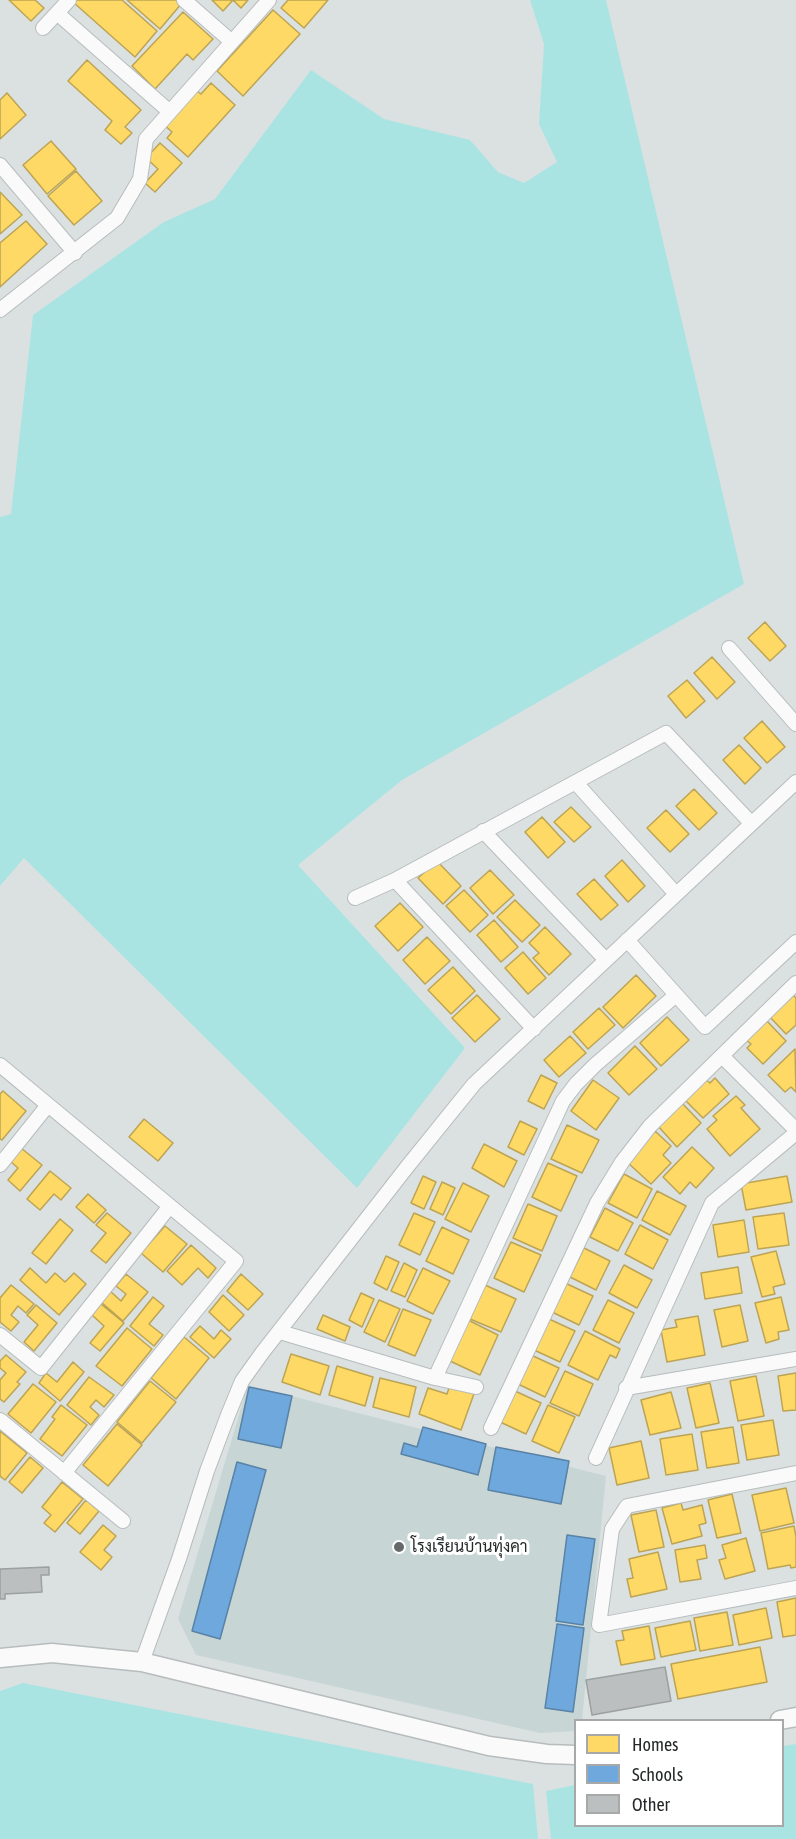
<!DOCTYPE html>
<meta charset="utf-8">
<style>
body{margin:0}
#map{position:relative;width:796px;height:1839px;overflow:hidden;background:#dbe1e1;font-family:"Asap Condensed",sans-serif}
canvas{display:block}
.legend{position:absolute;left:574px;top:1719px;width:210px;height:108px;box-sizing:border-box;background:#fff;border:2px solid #a7a9a9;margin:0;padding:8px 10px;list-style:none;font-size:18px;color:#242828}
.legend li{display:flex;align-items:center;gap:12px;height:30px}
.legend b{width:30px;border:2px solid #a7a9a9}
</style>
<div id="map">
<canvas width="796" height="1839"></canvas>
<ul class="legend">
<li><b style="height:16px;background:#ffd966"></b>Homes</li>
<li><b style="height:16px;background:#6fa8dc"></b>Schools</li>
<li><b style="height:16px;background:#bbbfbf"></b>Other</li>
</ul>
</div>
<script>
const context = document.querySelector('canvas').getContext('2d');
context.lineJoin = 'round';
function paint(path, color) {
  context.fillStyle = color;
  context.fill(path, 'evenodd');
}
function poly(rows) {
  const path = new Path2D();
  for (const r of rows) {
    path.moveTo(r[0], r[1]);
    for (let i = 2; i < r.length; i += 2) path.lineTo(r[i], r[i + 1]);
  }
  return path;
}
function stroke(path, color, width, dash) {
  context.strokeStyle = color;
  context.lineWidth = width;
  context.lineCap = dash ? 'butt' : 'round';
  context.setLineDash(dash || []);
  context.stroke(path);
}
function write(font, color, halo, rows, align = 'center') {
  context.font = font + ' "Asap Condensed",Sarabun,sans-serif';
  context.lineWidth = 6;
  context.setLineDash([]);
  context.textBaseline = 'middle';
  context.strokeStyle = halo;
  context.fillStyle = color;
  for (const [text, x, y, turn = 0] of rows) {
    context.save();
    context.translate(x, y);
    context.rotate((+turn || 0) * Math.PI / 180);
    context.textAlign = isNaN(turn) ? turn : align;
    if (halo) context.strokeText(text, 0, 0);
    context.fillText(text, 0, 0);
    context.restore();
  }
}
const built = poly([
 [248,1385,606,1476,582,1720,576,1720,575,1731,540,1733,196,1655,178,1619]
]);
const green = poly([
 [530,0,606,0,744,584,402,780,298,865,465,1048,357,1188,24,858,0,886,0,517,11,514,33,315,164,222,215,199,311,70,384,119,470,140,498,172,524,183,557,162,539,124,544,44],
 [23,1683,533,1784,538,1839,0,1839,0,1691],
 [796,1744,796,1839,551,1839,546,1791,575,1785,576,1826,782,1826,783,1746]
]);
const homes = poly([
 [9,0,35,0,44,8,31,21,9,0],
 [75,0,122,0,157,31,135,57,73,2,75,0],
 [127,0,178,0,182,3,160,29,127,0],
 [212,0,248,0,241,8,233,0,223,11,212,0],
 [288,0,328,0,304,28,281,8,288,0],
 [273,10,300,34,243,96,217,71,273,10],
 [183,12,213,39,193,60,187,54,155,89,132,66,183,12],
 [87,60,141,110,125,127,132,133,121,144,105,130,112,121,68,81,87,60],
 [211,83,235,105,188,157,167,138,172,132,163,124,194,89,201,94,211,83],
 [7,93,26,115,0,139,0,100,7,93],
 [51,141,76,169,47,194,23,165,51,141],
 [160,143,182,163,155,192,145,183,158,169,146,158,160,143],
 [76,171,102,201,74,225,48,196,76,171],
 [0,192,22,215,0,234,0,192],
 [26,221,47,244,0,287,0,243,26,221],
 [765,622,786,646,770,661,748,638,765,622],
 [712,657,735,682,717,699,694,673,712,657],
 [687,680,705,701,686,718,668,696,687,680],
 [762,721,785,747,767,763,744,738,762,721],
 [739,745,761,768,745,784,723,760,739,745],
 [694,789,717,813,699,830,676,806,694,789],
 [571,807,591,827,574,842,554,822,571,807],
 [666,810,689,834,670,852,647,828,666,810],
 [542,817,565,842,548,858,525,832,542,817],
 [622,860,645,886,628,902,605,876,622,860],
 [437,861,461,886,443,904,418,878,437,861],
 [490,870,514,895,493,914,470,888,490,870],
 [594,879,618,905,601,920,577,894,594,879],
 [464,890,488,915,470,932,446,906,464,890],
 [515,900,540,925,522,942,497,917,515,900],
 [400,903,423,927,398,951,375,926,400,903],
 [494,920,518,947,501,962,477,935,494,920],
 [545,927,571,954,549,975,533,958,539,953,529,943,545,927],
 [427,937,450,961,425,984,403,960,427,937],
 [523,952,546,978,528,994,505,968,523,952],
 [453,967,475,991,451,1014,428,990,453,967],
 [636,975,656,996,623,1028,603,1007,636,975],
 [792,994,796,998,796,1025,786,1034,769,1016,792,994],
 [477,995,500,1019,475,1042,452,1018,477,995],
 [599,1008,615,1025,588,1049,573,1032,599,1008],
 [667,1017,689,1040,661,1066,640,1043,667,1017],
 [765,1019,786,1041,763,1064,747,1048,751,1044,745,1039,765,1019],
 [570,1036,586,1053,559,1077,544,1060,570,1036],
 [635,1046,657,1069,629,1095,608,1073,635,1046],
 [795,1049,796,1092,791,1087,785,1092,768,1075,795,1049],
 [541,1075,557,1083,544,1109,528,1101,541,1075],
 [704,1078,710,1083,715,1078,729,1094,703,1118,683,1098,704,1078],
 [593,1080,619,1098,596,1130,571,1111,593,1080],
 [3,1091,26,1111,2,1140,0,1139,0,1094,3,1091],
 [736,1096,745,1105,741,1108,760,1129,730,1156,707,1129,717,1120,713,1116,736,1096],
 [681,1102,701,1123,677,1147,657,1125,681,1102],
 [144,1119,173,1143,158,1161,129,1137,144,1119],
 [520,1121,537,1129,524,1155,508,1147,520,1121],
 [567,1125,599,1140,582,1173,551,1159,567,1125],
 [655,1131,671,1146,663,1155,671,1163,651,1184,627,1162,655,1131],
 [484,1144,517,1161,504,1187,472,1168,484,1144],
 [692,1147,714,1168,696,1188,690,1182,680,1194,663,1177,692,1147],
 [21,1148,42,1165,20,1191,8,1180,18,1168,10,1161,21,1148],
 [548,1163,577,1176,561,1211,532,1197,548,1163],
 [50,1171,71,1188,61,1200,54,1194,40,1210,27,1199,50,1171],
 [624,1174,652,1189,637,1218,608,1203,624,1174],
 [423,1176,436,1182,424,1209,411,1203,423,1176],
 [787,1176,792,1202,746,1210,741,1184,787,1176],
 [442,1182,455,1188,443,1215,430,1209,442,1182],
 [463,1183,489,1196,471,1232,445,1219,463,1183],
 [657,1191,686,1206,670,1235,642,1220,657,1191],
 [88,1194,106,1210,94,1223,76,1207,88,1194],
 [528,1204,557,1216,542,1251,513,1238,528,1204],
 [605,1208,633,1223,618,1251,590,1237,605,1208],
 [107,1213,131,1233,106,1263,91,1251,106,1233,96,1225,107,1213],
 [414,1213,435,1222,420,1255,399,1245,414,1213],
 [784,1213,789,1245,758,1249,753,1217,784,1213],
 [60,1219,73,1230,46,1264,32,1253,60,1219],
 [744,1220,749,1252,718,1257,713,1225,744,1220],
 [640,1225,668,1240,653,1269,625,1254,640,1225],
 [165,1226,187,1244,163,1272,141,1253,165,1226],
 [442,1227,469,1240,453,1274,426,1261,442,1227],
 [511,1242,541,1255,524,1292,494,1278,511,1242],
 [191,1245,216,1268,208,1278,198,1268,182,1285,167,1271,191,1245],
 [584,1248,610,1261,596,1290,570,1277,584,1248],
 [776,1251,785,1284,773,1287,775,1294,762,1297,751,1257,776,1251],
 [386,1256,399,1262,387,1290,374,1283,386,1256],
 [404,1263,417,1270,405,1297,391,1291,404,1263],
 [624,1265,652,1280,637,1308,609,1293,624,1265],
 [738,1267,742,1293,705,1299,701,1273,738,1267],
 [30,1268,46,1283,55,1273,65,1282,74,1273,86,1284,59,1315,20,1280,30,1268],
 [423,1268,450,1281,433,1314,407,1301,423,1268],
 [126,1274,148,1292,123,1321,101,1302,110,1291,121,1301,126,1294,116,1286,126,1274],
 [241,1274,263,1294,248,1310,227,1291,241,1274],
 [565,1283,593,1296,579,1325,552,1312,565,1283],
 [11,1285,34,1304,26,1313,18,1306,11,1315,19,1322,11,1331,0,1322,0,1298,11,1285],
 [485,1285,516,1299,501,1332,470,1319,485,1285],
 [361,1293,374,1299,362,1327,349,1320,361,1293],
 [223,1295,244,1315,229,1331,209,1312,223,1295],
 [153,1297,164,1306,149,1324,163,1335,154,1346,130,1326,153,1297],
 [781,1297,789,1330,778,1332,779,1339,766,1343,755,1303,781,1297],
 [379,1300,400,1309,385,1342,364,1332,379,1300],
 [608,1300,634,1313,619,1343,593,1330,608,1300],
 [101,1304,124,1323,100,1351,90,1343,104,1326,92,1315,101,1304],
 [36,1305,57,1323,34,1351,24,1342,38,1325,27,1315,36,1305],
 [740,1305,748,1341,722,1347,714,1310,740,1305],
 [403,1309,431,1320,415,1356,388,1345,403,1309],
 [323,1315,350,1327,345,1341,317,1329,323,1315],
 [698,1316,705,1355,667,1362,661,1330,677,1327,675,1320,698,1316],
 [549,1319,575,1331,560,1362,534,1350,549,1319],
 [468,1320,498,1335,480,1375,450,1361,468,1320],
 [200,1326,214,1339,221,1330,231,1339,214,1358,190,1337,200,1326],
 [127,1328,152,1349,122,1386,96,1366,127,1328],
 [585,1331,620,1349,616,1358,610,1355,598,1380,568,1365,585,1331],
 [184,1337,209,1358,176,1399,151,1378,184,1337],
 [291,1354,329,1366,320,1395,282,1382,291,1354],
 [6,1355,26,1372,17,1382,20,1384,4,1402,0,1399,0,1380,6,1373,0,1368,0,1361,6,1355],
 [531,1355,559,1368,545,1397,518,1384,531,1355],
 [73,1362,84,1372,60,1401,39,1383,46,1373,57,1382,73,1362],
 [337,1366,373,1377,365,1406,329,1395,337,1366],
 [565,1371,593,1384,579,1416,550,1403,565,1371],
 [796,1373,796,1410,783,1411,778,1376,796,1373],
 [756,1376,764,1416,738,1421,730,1381,756,1376],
 [89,1377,114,1395,104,1407,96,1400,90,1407,99,1415,91,1425,67,1405,89,1377],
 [380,1378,416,1387,409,1417,373,1407,380,1378],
 [150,1381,176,1402,142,1443,117,1422,150,1381],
 [451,1382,475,1391,461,1430,419,1414,428,1388,447,1394,451,1382],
 [710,1383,719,1423,696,1428,687,1388,710,1383],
 [33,1384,56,1402,31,1433,8,1414,33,1384],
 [515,1391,541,1403,526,1434,500,1422,515,1391],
 [671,1392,681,1428,650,1435,641,1400,671,1392],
 [61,1405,87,1425,62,1456,40,1439,55,1419,52,1417,61,1405],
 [548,1405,575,1417,559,1453,532,1441,548,1405],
 [773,1420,779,1455,747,1460,741,1425,773,1420],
 [117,1424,142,1445,108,1486,83,1465,117,1424],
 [733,1427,739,1463,707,1468,701,1432,733,1427],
 [0,1431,27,1453,5,1480,0,1476,0,1431],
 [692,1434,698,1470,666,1475,660,1439,692,1434],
 [641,1441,649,1478,617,1485,609,1448,641,1441],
 [30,1457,43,1468,22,1493,9,1482,30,1457],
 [62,1482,83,1499,55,1532,44,1523,51,1515,42,1507,62,1482],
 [786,1488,794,1523,760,1531,752,1495,786,1488],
 [732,1494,741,1533,717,1538,708,1500,732,1494],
 [86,1500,99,1511,80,1534,67,1523,86,1500],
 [681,1503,683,1510,702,1505,706,1523,699,1525,702,1536,672,1544,662,1508,681,1503],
 [656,1510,664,1547,639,1552,631,1515,656,1510],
 [103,1525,116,1536,104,1550,112,1557,101,1570,80,1552,103,1525],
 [794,1526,796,1537,796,1567,791,1568,790,1565,768,1569,761,1533,794,1526],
 [746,1538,755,1571,725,1579,719,1560,726,1558,722,1545,746,1538],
 [705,1545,707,1558,697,1560,701,1579,680,1582,675,1550,705,1545],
 [658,1552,667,1589,631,1597,627,1579,633,1578,629,1559,658,1552],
 [796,1598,796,1635,783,1637,777,1602,796,1598],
 [766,1608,772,1638,739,1645,733,1615,766,1608],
 [727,1612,733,1645,700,1651,694,1618,727,1612],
 [690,1621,696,1650,661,1657,655,1628,690,1621],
 [649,1626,655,1659,621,1665,616,1641,624,1640,622,1631,649,1626],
 [760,1647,767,1682,678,1699,671,1664,760,1647]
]);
const schools = poly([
 [249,1387,292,1396,281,1448,238,1439,249,1387],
 [423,1427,486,1444,478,1475,401,1454,404,1443,417,1447,423,1427],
 [496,1447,569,1461,561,1504,488,1490,496,1447],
 [237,1462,266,1470,220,1639,192,1631,237,1462],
 [567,1535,595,1539,583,1625,556,1621,567,1535],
 [557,1624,584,1628,573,1712,545,1708,557,1624]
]);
const building = poly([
 [49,1567,49,1575,41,1575,42,1592,5,1594,5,1599,0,1599,0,1569,49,1567],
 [665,1667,671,1701,592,1715,586,1680,665,1667]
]);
const street = poly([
 [184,0,232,42],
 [57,13,170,112],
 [43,28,69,0],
 [0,165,75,253],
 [0,310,117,218,140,179,146,139,269,0],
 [729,648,796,724],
 [576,783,676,894],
 [483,831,605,959],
 [395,880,534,1029],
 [355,898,395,880,666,733,751,823],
 [627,940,705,1027,796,942],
 [722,1056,796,1130],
 [0,1065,236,1261,64,1473],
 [0,1165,48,1105],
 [280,1332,435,1378,476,1387],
 [0,1335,41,1368,170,1206],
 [435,1378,563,1101,576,1084,595,1065,676,995],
 [626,1388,796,1359],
 [0,1420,123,1521],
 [491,1428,597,1203,622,1162,650,1126,796,983],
 [596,1458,712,1203,796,1133],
 [796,1473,627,1506,612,1529,599,1625,796,1588],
 [142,1662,179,1559,207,1471,228,1415,242,1381,262,1353,407,1167,474,1084,796,782]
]);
const secondary = poly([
 [0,1658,52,1653,142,1662,489,1746,547,1754,576,1755],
 [780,1720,796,1717]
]);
const markers = [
 [399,1547,6,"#646969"]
];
const poiNames = [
 ["โรงเรียนบ้านทุ่งคา",411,1547]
];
paint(built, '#c7d6d5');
paint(green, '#aae4e2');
paint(homes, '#ffd966');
stroke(homes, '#bda453', 1.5);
paint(schools, '#6fa8dc');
stroke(schools, '#5882a6', 1.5);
paint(building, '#bbbfbf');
stroke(building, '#9ca0a0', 1.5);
stroke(street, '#b7bcbc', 16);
stroke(secondary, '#b7bcbc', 21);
stroke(street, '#fafafa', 14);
stroke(secondary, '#fafafa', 18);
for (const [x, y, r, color] of markers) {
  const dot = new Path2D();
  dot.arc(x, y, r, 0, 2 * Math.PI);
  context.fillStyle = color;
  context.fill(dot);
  stroke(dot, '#fff', 2);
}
write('16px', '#242828', '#fff', poiNames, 'left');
</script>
